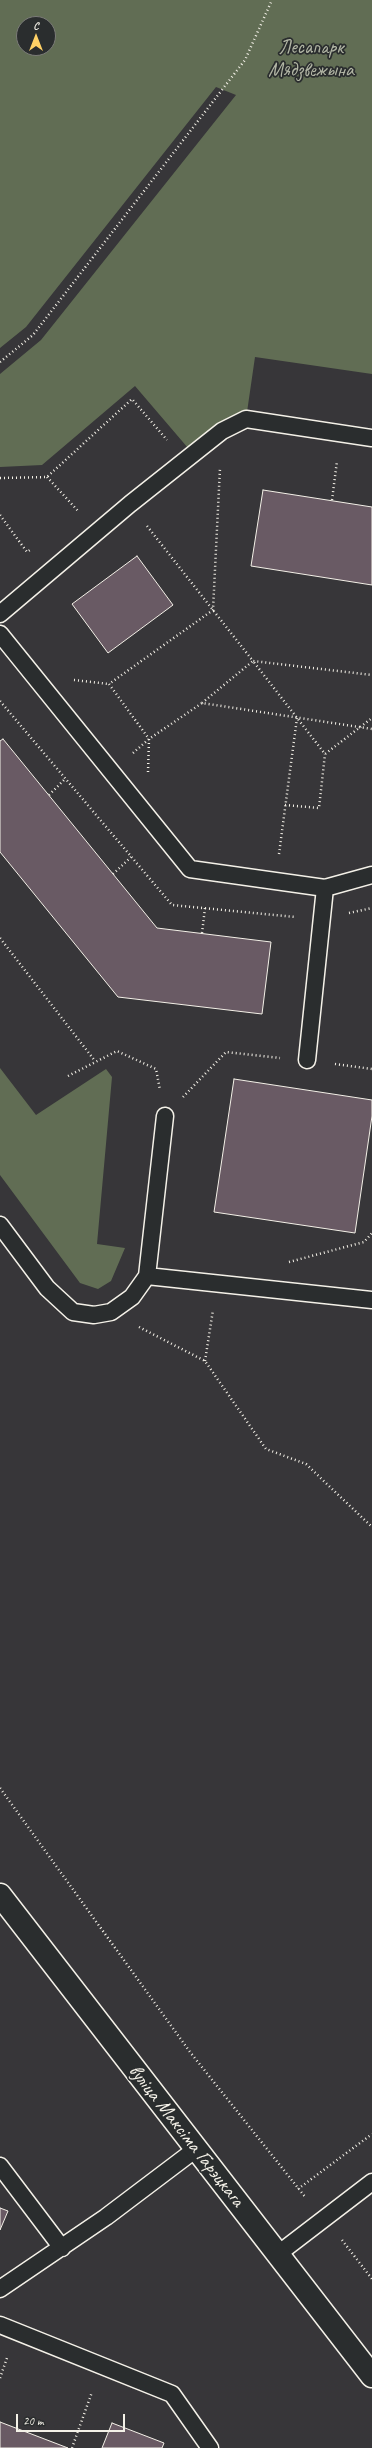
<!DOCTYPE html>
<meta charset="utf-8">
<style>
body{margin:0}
#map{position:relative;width:372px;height:2448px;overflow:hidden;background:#373639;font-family:Caveat,sans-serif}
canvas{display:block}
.north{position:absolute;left:16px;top:16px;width:40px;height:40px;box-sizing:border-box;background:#2a2d2e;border:1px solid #7b7b78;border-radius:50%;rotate:0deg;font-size:11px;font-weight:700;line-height:16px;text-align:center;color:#f4f1e8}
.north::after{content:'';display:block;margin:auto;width:14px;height:18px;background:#ffd166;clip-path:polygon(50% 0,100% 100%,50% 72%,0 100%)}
.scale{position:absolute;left:16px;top:2414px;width:109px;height:18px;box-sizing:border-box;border:2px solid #f4f1e8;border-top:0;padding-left:5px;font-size:12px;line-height:14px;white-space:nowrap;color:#f4f1e8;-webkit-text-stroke:3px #2a2d2e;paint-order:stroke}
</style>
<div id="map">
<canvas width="372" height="2448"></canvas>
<div class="north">С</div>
<div class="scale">20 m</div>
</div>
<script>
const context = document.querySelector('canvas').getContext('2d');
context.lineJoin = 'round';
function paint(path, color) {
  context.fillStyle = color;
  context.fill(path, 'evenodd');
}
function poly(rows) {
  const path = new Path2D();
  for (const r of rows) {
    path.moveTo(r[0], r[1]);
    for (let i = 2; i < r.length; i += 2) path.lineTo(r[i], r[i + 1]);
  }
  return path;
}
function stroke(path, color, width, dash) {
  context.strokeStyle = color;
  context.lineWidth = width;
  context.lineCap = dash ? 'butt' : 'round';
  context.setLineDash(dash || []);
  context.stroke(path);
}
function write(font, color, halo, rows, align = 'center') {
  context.font = font + ' Caveat,sans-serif';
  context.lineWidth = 3.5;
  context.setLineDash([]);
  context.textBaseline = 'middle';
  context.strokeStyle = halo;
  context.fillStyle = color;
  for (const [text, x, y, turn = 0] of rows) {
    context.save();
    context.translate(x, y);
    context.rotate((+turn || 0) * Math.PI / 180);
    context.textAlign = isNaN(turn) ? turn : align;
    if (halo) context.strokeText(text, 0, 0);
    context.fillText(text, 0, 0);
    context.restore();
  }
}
const green = poly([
 [0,0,372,0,372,374,255,357,246,419,188,448,135,386,42,465,0,467,0,374,41,340,236,95,216,87,26,327,0,348],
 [24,24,48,24,48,48,24,48],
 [0,1068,36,1115,106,1069,112,1077,97,1244,125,1248,111,1281,98,1289,80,1283,0,1175]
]);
const building = poly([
 [263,490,372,507,372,585,251,566,263,490],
 [137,556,173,605,108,653,72,604,137,556],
 [3,739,157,928,271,942,262,1014,118,997,0,852,0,741,3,739],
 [234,1079,372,1100,372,1116,355,1233,214,1212,234,1079],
 [0,2208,8,2211,0,2230,0,2208],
 [0,2422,68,2448,0,2448,0,2422],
 [112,2423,164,2443,162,2448,102,2448,112,2423]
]);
const path = poly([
 [0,362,33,335,245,60,272,0],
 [47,477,79,512],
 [0,478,47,477,132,399,167,440],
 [332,500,337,461],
 [0,515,27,552,30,550],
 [147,526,253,661,372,675],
 [74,680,109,684],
 [0,701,172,905,295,917],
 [202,703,253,661,325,754,372,718],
 [133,753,149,739,202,703,372,729],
 [148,772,149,739,109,684,213,610,220,468],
 [49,795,65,779],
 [285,805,319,808,325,754],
 [279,854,297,718],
 [113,874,131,857],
 [349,913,372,908],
 [202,933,205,908],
 [0,938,95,1061],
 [335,1064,372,1069],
 [68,1076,117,1051,156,1069,160,1090],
 [183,1097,226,1052,280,1058],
 [289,1262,364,1242,372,1233],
 [139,1327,205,1361,266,1449,306,1464,372,1527],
 [205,1361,213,1310],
 [0,1788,190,2052,306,2198],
 [298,2189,372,2134],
 [342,2240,372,2279],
 [0,2378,7,2358],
 [72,2448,92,2392]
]);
const service = poly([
 [0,614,130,504,222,431,246,419,372,438],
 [0,634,190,869,325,888,372,875],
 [307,1060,325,888],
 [0,1225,47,1288,73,1312,94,1315,111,1312,132,1297,147,1276,372,1300],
 [147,1276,165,1116],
 [0,2166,62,2248],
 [278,2254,372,2182],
 [0,2289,106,2217,196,2149],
 [0,2325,172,2394,210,2448]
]);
const secondary = poly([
 [0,1895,372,2376]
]);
const parkNames = [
 ["Лесапарк",311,48],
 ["Мядзвежына",311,71]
];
const streetNames = [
 ["вуліца Максіма Гарэцкага",186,2136,52]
];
paint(green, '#616d54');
paint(building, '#695a64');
stroke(building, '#f4f1e8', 1);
stroke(service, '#f4f1e8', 19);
stroke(secondary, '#f4f1e8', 25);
stroke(path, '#f4f1e8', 2.5, [1, 3]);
stroke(service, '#2a2d2e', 16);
stroke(secondary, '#2a2d2e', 22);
write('20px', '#b2b6a5', '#2a2d2e', parkNames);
write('20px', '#f4f1e8', '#2a2d2e', streetNames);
</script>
